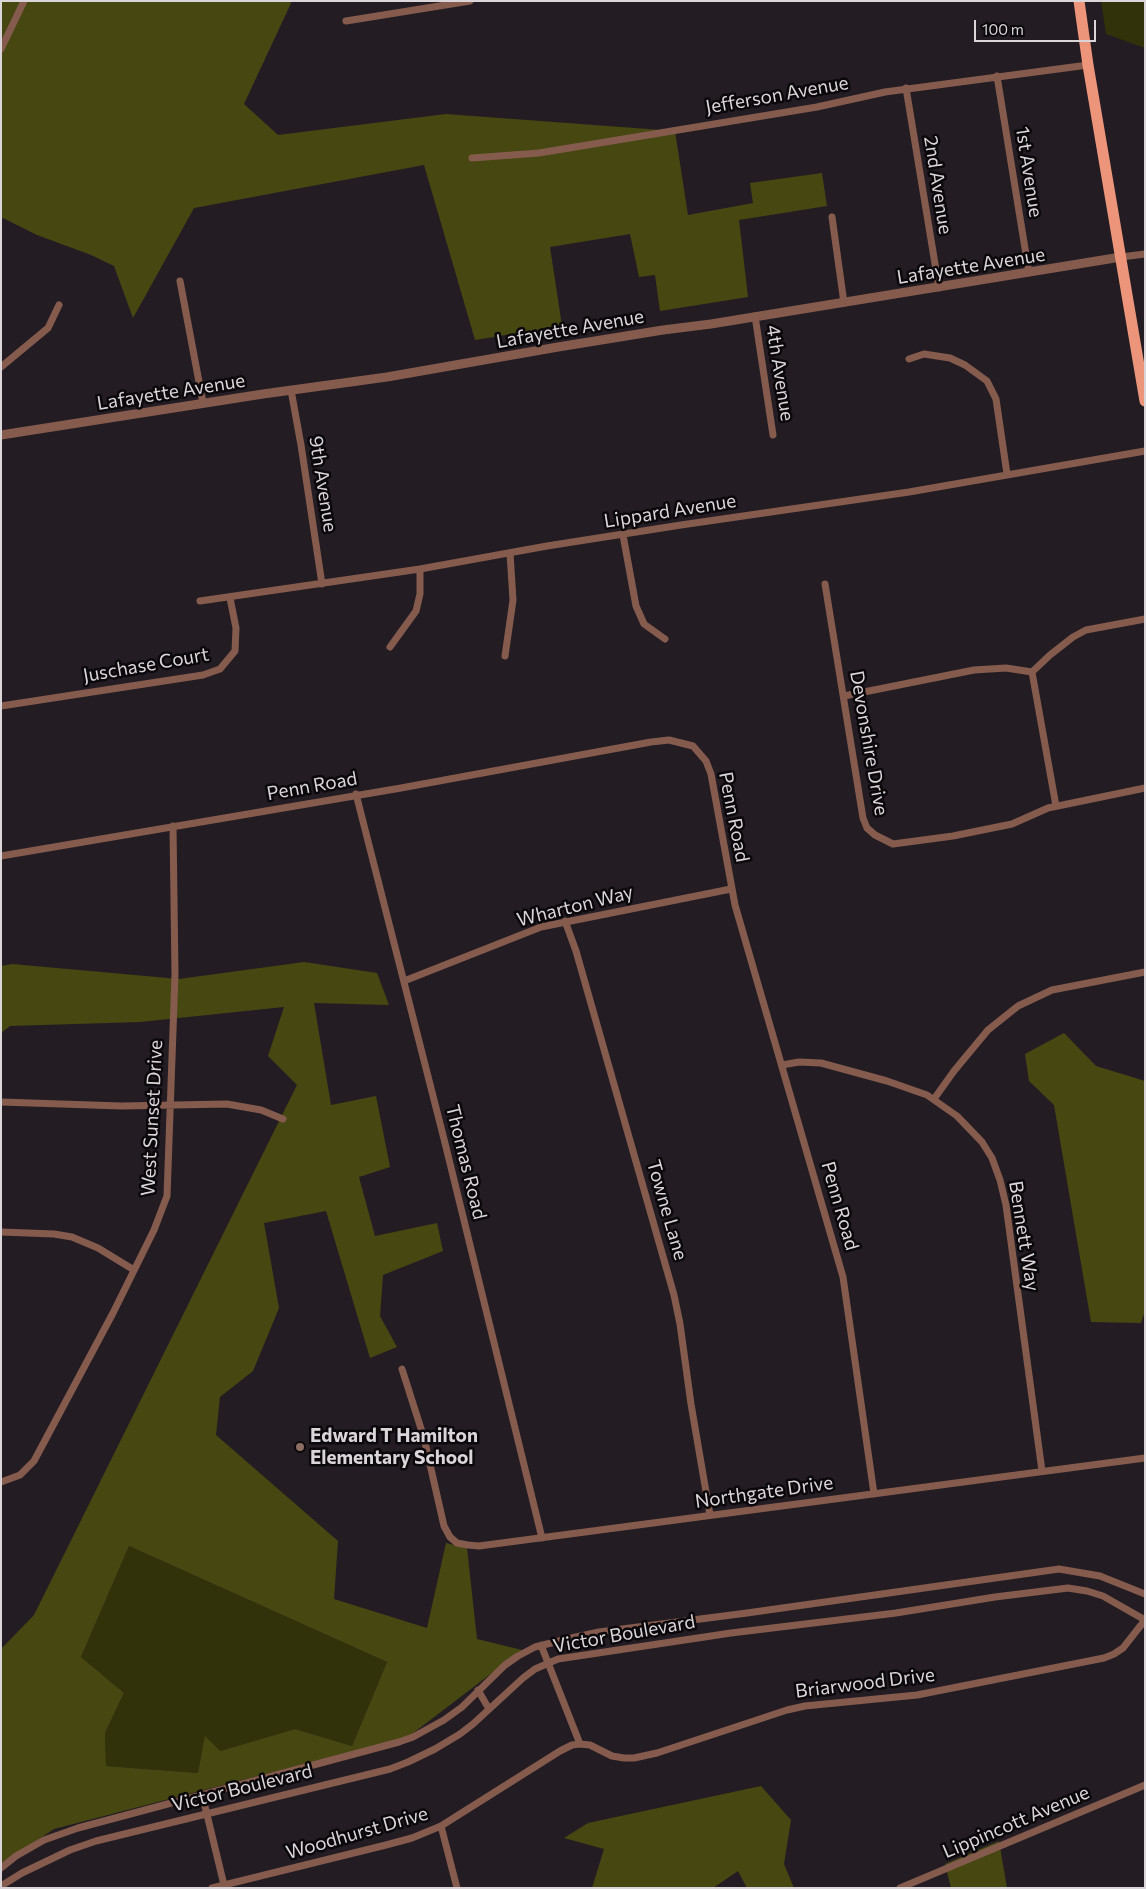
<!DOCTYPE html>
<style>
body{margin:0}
#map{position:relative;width:1146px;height:1889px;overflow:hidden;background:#231d23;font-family:Commissioner,sans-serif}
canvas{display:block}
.frame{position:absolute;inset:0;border:2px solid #d9d5d9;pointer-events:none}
.scale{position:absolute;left:974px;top:20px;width:122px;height:22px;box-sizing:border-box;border:2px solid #d9d5d9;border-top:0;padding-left:6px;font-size:15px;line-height:18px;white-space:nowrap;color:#d9d5d9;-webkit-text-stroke:4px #0b080b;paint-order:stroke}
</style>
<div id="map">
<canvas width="1146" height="1889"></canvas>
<div class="frame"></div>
<div class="scale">100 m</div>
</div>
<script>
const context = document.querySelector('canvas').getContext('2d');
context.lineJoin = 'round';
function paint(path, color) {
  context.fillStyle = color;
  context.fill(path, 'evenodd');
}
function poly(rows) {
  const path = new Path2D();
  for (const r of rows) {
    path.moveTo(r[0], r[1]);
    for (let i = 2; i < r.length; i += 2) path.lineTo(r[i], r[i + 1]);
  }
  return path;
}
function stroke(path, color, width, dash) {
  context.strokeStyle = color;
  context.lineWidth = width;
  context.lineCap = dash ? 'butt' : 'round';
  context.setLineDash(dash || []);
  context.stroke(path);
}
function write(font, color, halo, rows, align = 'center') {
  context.font = font + ' Commissioner,sans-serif';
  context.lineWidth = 5;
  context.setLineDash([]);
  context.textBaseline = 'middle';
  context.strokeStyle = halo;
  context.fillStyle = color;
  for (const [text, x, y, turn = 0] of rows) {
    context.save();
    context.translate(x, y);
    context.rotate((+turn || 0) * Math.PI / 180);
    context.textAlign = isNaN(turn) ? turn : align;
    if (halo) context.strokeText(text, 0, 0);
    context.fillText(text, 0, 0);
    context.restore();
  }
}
const green = poly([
 [1101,1,1145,1,1145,48,1106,34],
 [129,1546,387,1662,352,1746,295,1729,220,1751,198,1773,106,1766,105,1733,124,1693,81,1657]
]);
const forest = poly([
 [1,1,292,1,244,104,278,135,446,114,675,131,688,215,753,203,750,183,822,173,827,206,739,220,748,297,660,311,655,275,639,277,630,234,550,247,562,326,475,340,424,165,194,208,133,318,114,266,91,255,37,235,3,218,1,219],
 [304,962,377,973,389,1005,314,1003,331,1105,376,1096,390,1167,359,1177,375,1236,437,1223,443,1251,383,1275,380,1316,397,1347,370,1358,326,1211,264,1223,279,1308,253,1371,220,1397,216,1435,338,1541,334,1599,427,1628,446,1543,467,1548,477,1639,522,1650,408,1737,54,1829,1,1864,1,1649,34,1615,297,1085,268,1056,284,1007,140,1022,10,1026,1,1033,1,966,12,964,179,979],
 [129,1546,387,1662,352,1746,295,1729,220,1751,205,1736,198,1773,106,1766,105,1733,124,1693,81,1657],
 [1064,1033,1096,1066,1145,1081,1145,1311,1141,1323,1091,1322,1054,1105,1029,1081,1025,1054],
 [761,1786,791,1820,784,1864,794,1888,747,1888,738,1871,713,1888,592,1888,604,1849,564,1838,588,1823],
 [999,1841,1007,1888,951,1888,945,1864]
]);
const minor = poly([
 [346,21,470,1],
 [1,49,24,1],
 [997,76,1029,273],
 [906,88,939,288],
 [472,158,539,153,817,107,885,92,1088,65],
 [832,217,844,303],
 [1121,257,1145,254],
 [180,281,203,403],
 [755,316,773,435],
 [909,359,924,354,950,358,965,365,987,381,996,399,1007,474],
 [1,367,48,328,59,305],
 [291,390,301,445,322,584],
 [623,535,636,606,644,624,665,639],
 [825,584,863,818,867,828,875,835,893,844,953,836,1012,824,1048,808,1145,788],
 [200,601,420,569,547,546,681,525,909,492,1145,451],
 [390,647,416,611,420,594,420,569],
 [505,656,513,600,510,553],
 [1032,672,1056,806],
 [1032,672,1050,655,1073,637,1086,630,1145,619],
 [844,696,974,670,1006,668,1032,672],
 [1,706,203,675,220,669,235,651,236,628,230,598],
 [356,794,444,1139,542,1538],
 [1,856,401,788,651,742,669,740,693,746,706,761,711,774,735,905,843,1277,874,1494],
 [565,921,576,951,674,1295,680,1324,691,1404,710,1515],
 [404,981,541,927,731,889],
 [782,1065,799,1062,821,1063,887,1081,927,1095,957,1116,982,1142,992,1158,1000,1180,1006,1205,1042,1471],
 [934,1099,954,1071,988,1030,1018,1006,1052,990,1145,972],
 [1,1102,121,1106,227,1104,261,1110,283,1119],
 [1,1232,54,1234,72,1237,98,1248,134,1270],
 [402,1369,424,1438,444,1526,450,1537,457,1543,468,1545,479,1546,1145,1458],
 [1,1482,20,1475,34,1461,113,1313,154,1230,167,1196,175,975,173,826],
 [541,1645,580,1744],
 [478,1690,489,1709],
 [202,1794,224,1885],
 [441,1826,457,1888],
 [1,1868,16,1856,44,1840,78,1828,399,1742,413,1737,444,1720,462,1707,505,1665,518,1656,535,1647,567,1639,599,1632,747,1613,1059,1569,1100,1576,1145,1594],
 [1,1886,22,1873,70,1850,96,1841,390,1769,408,1762,435,1749,460,1734,473,1724,523,1678,535,1669,558,1659,731,1633,896,1613,995,1597,1068,1588,1087,1591,1103,1596,1145,1620],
 [212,1888,386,1845,412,1838,441,1826,560,1751,572,1745,580,1744,590,1745,612,1756,624,1758,634,1758,657,1753,787,1710,805,1706,917,1695,1104,1658,1114,1654,1123,1648,1145,1620],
 [900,1888,1145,1785]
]);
const tertiary = poly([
 [1,435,263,394,387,377,558,347,663,330,711,324,1121,257]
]);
const primary = poly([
 [1079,1,1088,65,1145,401]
]);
const markers = [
 [300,1447,5,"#8d6e63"]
];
const streetNames = [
 ["Jefferson Avenue",777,95,-10],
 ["1st Avenue",1029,172,81],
 ["2nd Avenue",938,185,81],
 ["Lafayette Avenue",971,266,-9],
 ["Lafayette Avenue",570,329,-10],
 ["4th Avenue",780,373,81],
 ["Lafayette Avenue",171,392,-9],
 ["9th Avenue",323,484,81],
 ["Lippard Avenue",670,511,-9],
 ["Juschase Court",146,665,-10],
 ["Devonshire Drive",869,743,80],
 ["Penn Road",312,786,-10],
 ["Penn Road",734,817,79],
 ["Wharton Way",575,906,-14],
 ["West Sunset Drive",152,1118,-87],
 ["Thomas Road",466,1162,76],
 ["Penn Road",840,1206,74],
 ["Towne Lane",667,1210,74],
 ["Bennett Way",1024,1236,81],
 ["Northgate Drive",764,1492,-8],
 ["Victor Boulevard",624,1634,-10],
 ["Briarwood Drive",865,1683,-7],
 ["Victor Boulevard",242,1788,-14],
 ["Lippincott Avenue",1016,1822,-23],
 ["Woodhurst Drive",357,1833,-16]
];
const poiNames = [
 ["Edward T Hamilton",310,1436],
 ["Elementary School",310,1458]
];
paint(green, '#32320a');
paint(forest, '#474712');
stroke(minor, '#855b4e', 7);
stroke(tertiary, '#855b4e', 9);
stroke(primary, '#ed957a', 11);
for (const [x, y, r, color] of markers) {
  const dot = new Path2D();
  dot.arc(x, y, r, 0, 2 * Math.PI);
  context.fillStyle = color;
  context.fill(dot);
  stroke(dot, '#0b080b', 2);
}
write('19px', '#d9d5d9', '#0b080b', streetNames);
write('bold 19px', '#d9d5d9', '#0b080b', poiNames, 'left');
</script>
